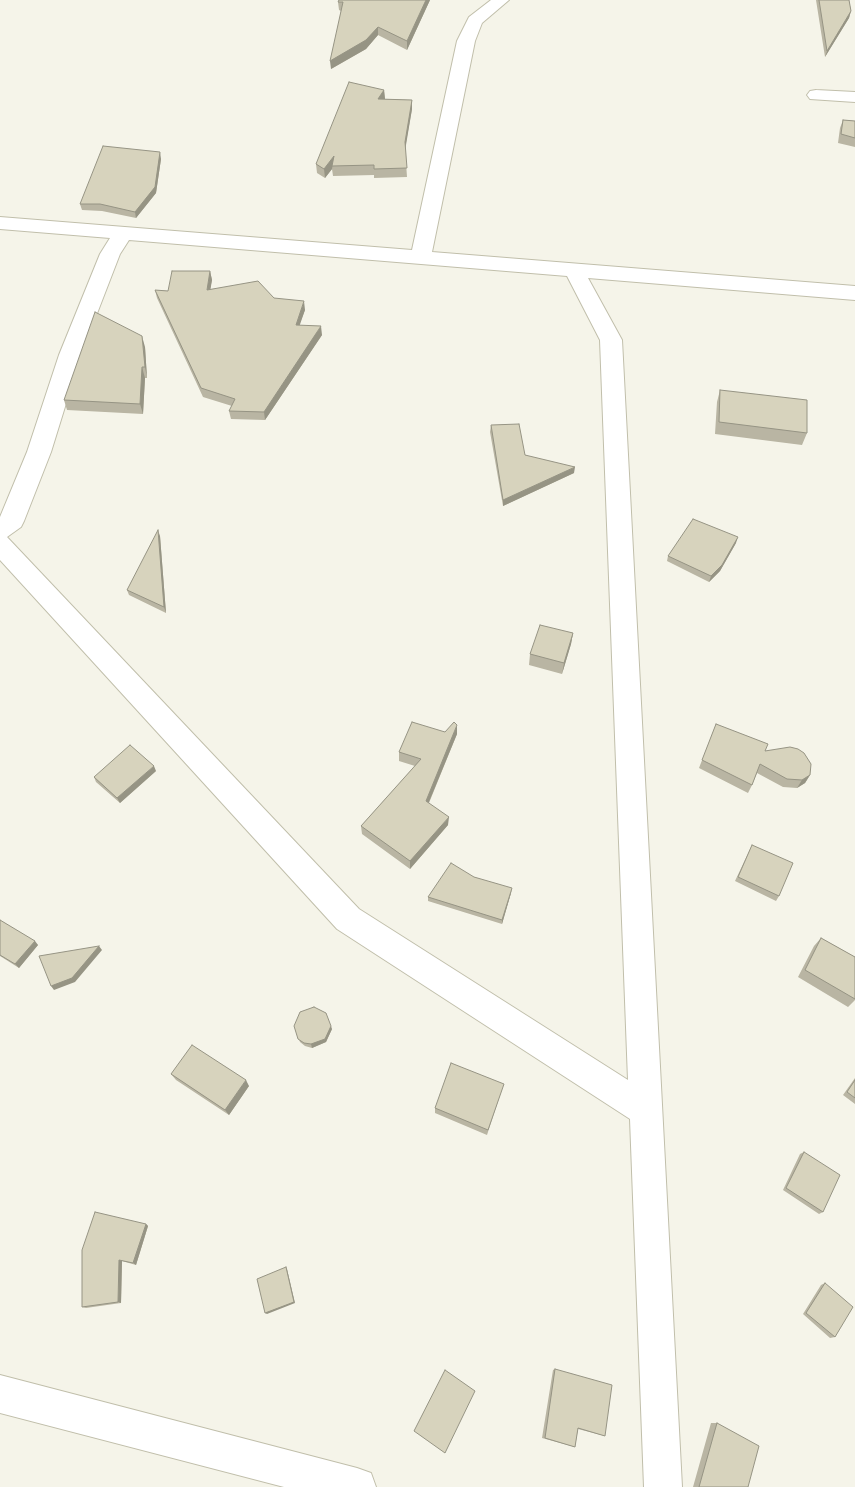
<!DOCTYPE html>
<style>
body{margin:0}
canvas{display:block;background:#f5f4e9}
</style>
<canvas width="855" height="1487"></canvas>
<script>
const context = document.querySelector('canvas').getContext('2d');
context.lineJoin = 'round';
function poly(rows) {
  const path = new Path2D();
  for (const r of rows) {
    path.moveTo(r[0], r[1]);
    for (let i = 2; i < r.length; i += 2) path.lineTo(r[i], r[i + 1]);
  }
  return path;
}
function stroke(path, color, width, dash) {
  context.strokeStyle = color;
  context.lineWidth = width;
  context.lineCap = dash ? 'butt' : 'round';
  context.setLineDash(dash || []);
  context.stroke(path);
}
function paint(path, color) {
  context.fillStyle = color;
  context.fill(path, 'evenodd');
}
const minor = poly([
 [491,0,509,0,482,23,475,41,432,252,855,286,855,300,588,278,622,340,682,1487,644,1487,630,1119,337,929,0,560,0,517,27,452,59,355,100,254,110,238,0,229,0,217,412,250,457,41,469,17,491,0],
 [129,240,567,276,600,340,628,1080,359,909,7,537,21,527,24,521,51,452,81,355,120,254,129,240],
 [816,90,855,92,855,102,810,99,807,95,810,91,816,90],
 [0,1375,357,1468,371,1473,376,1487,284,1487,0,1413,0,1375]
]);
const wall = poly([
 [339,0,430,0,407,50,378,35,366,49,331,69,341,11,339,10,338,2],
 [816,0,849,0,851,11,849,18,825,57],
 [384,90,385,99,412,100,412,109,405,148,407,177,374,178,374,175,333,176,332,169,325,178,317,173,316,164],
 [843,120,855,121,855,147,838,143,840,128],
 [161,159,156,193,136,218,102,211,82,210,80,204],
 [210,271,212,280,210,289,274,298,305,310,299,325,322,335,265,420,231,419,229,411,232,406,203,397,157,298,155,290,168,291],
 [145,347,147,378,145,378,143,414,67,410,64,400],
 [720,390,807,433,802,445,715,434,717,402],
 [491,425,525,455,574,473,503,506,490,432],
 [160,536,166,613,129,595,127,590],
 [736,543,720,571,709,582,667,561,668,556],
 [573,633,571,644,562,674,529,665,530,654],
 [716,724,765,751,810,775,805,783,797,788,783,787,757,773,752,785,748,793,699,768],
 [445,732,457,734,429,803,448,825,410,869,362,834,361,826,415,766,399,761,399,752],
 [156,771,120,803,96,782,94,777],
 [752,845,779,896,776,901,735,881],
 [474,877,511,893,502,924,428,901,428,897],
 [0,920,38,945,19,968,0,956],
 [821,938,855,957,855,1000,848,1007,798,977,814,946],
 [294,1026,332,1029,326,1042,312,1048,305,1046,300,1042],
 [171,1074,249,1086,229,1115,176,1080],
 [855,1078,855,1104,843,1095],
 [502,1089,487,1135,435,1113,435,1108],
 [804,1152,823,1212,819,1214,783,1190,800,1154],
 [146,1224,148,1226,136,1265,122,1261,121,1303,86,1308,82,1307],
 [825,1283,835,1337,830,1338,803,1314,821,1285],
 [555,1369,605,1436,578,1429,575,1447,542,1438,553,1370],
 [711,1423,717,1423,748,1487,693,1487]
]);
const shadedWall = poly([
 [426,0,430,0,407,50,407,41],
 [851,11,849,18,825,57,827,51],
 [378,27,378,35,366,49,331,69,330,61],
 [384,90,385,99,378,99],
 [412,100,412,109,405,151,405,142],
 [160,152,161,159,156,193,136,218,135,212],
 [334,156,332,169,325,178,324,169],
 [210,271,212,280,209,298,207,290],
 [304,301,305,310,297,333,296,325],
 [321,326,322,335,265,420,264,412],
 [142,336,145,347,147,378,145,367],
 [142,367,145,378,143,414,140,404],
 [575,467,574,473,503,506,503,500],
 [158,530,160,536,166,613,164,607],
 [738,537,736,543,720,571,709,582,711,576],
 [573,633,571,644,562,674,564,663],
 [457,725,457,734,426,809,426,801],
 [154,766,156,771,120,803,117,798],
 [810,775,805,783,797,788,802,780],
 [449,817,448,825,410,869,410,861],
 [512,888,511,893,502,924,502,920],
 [35,941,38,945,19,968,15,964],
 [99,946,102,950,75,982,54,990,51,986],
 [331,1026,332,1029,326,1042,312,1048,311,1044],
 [246,1080,249,1086,229,1115,225,1110],
 [146,1224,148,1226,136,1265,133,1263],
 [119,1260,122,1261,121,1303,118,1302],
 [286,1267,287,1269,295,1303,267,1314,265,1313]
]);
const building = poly([
 [339,0,426,0,407,41,378,27,366,40,330,61,343,2,338,2,339,0],
 [819,0,849,0,851,11,827,51,819,0],
 [349,82,384,90,378,99,412,100,405,142,407,168,374,169,374,165,332,166,334,156,324,169,316,164,349,82],
 [843,120,855,121,855,138,841,134,843,120],
 [103,146,160,152,155,187,135,212,100,204,80,204,103,146],
 [172,271,210,271,207,290,258,281,274,298,304,301,296,325,321,326,264,412,229,411,235,399,201,388,155,290,168,291,172,271],
 [95,312,142,336,145,367,142,367,140,404,64,400,95,312],
 [720,390,807,400,807,433,719,422,720,390],
 [519,424,525,455,575,467,503,500,491,425,519,424],
 [693,519,738,537,722,565,711,576,668,556,693,519],
 [158,530,164,607,127,590,158,530],
 [540,625,573,633,564,663,530,654,540,625],
 [412,722,445,732,454,722,457,725,426,801,449,817,410,861,361,826,421,759,399,752,412,722],
 [716,724,768,744,765,751,790,747,798,749,804,753,811,764,810,775,802,780,787,779,760,764,752,785,702,760,716,724],
 [130,745,154,766,117,798,94,777,130,745],
 [752,845,793,863,779,896,738,877,752,845],
 [451,863,474,877,512,888,502,920,428,897,451,863],
 [0,920,35,941,15,964,0,955,0,920],
 [821,938,855,957,855,999,805,970,821,938],
 [99,946,72,978,51,986,39,956,99,946],
 [314,1007,326,1013,331,1026,325,1039,311,1044,304,1043,298,1039,294,1026,300,1012,314,1007],
 [192,1045,246,1080,225,1110,171,1074,192,1045],
 [451,1063,504,1084,488,1130,435,1108,451,1063],
 [855,1080,855,1098,847,1092,855,1080],
 [804,1152,840,1175,823,1212,786,1188,804,1152],
 [95,1212,146,1224,133,1263,119,1260,118,1302,82,1307,82,1250,95,1212],
 [286,1267,294,1302,265,1313,257,1279,286,1267],
 [825,1283,853,1307,835,1337,806,1313,825,1283],
 [555,1369,612,1385,605,1436,578,1428,575,1447,545,1438,555,1369],
 [445,1370,475,1391,445,1453,414,1431,445,1370],
 [717,1423,759,1446,748,1487,699,1487,717,1423]
]);
stroke(minor, '#c1bfab', 2);
paint(minor, '#fff');
paint(wall, '#b9b5a3');
paint(shadedWall, '#969484');
paint(building, '#d7d3bd');
stroke(building, '#969484', 1);
</script>
